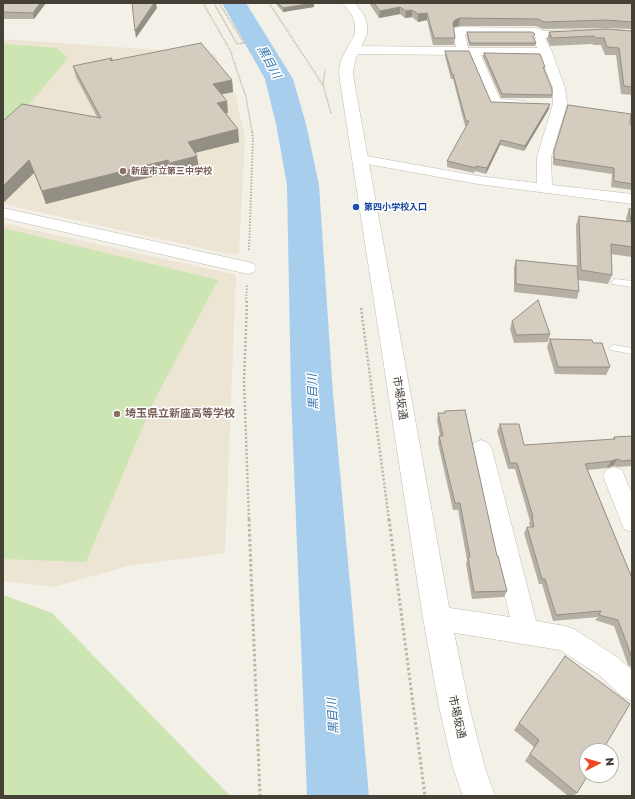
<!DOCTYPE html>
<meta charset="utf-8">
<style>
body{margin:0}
#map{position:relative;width:635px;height:799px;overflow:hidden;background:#f3f0e8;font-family:"Golos Text",sans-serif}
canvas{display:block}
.frame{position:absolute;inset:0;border:4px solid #464137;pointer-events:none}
.north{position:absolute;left:579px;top:743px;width:40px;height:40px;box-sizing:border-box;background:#fff;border:1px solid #b5b3af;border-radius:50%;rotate:84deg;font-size:11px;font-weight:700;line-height:16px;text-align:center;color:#464137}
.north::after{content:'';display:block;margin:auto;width:14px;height:18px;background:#ef4923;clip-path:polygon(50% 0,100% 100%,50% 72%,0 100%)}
</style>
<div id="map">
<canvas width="635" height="799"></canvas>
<div class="frame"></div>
<div class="north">N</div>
</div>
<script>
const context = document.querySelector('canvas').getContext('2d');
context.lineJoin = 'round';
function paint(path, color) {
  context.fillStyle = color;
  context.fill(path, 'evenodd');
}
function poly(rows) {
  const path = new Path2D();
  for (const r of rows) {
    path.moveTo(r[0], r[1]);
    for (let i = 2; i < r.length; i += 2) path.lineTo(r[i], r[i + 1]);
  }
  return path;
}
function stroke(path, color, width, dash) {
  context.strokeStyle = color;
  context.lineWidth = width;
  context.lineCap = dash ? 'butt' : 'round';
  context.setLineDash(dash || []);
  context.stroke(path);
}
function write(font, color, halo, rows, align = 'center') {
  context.font = font + ' "Golos Text","Noto Sans JP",sans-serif';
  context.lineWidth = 3;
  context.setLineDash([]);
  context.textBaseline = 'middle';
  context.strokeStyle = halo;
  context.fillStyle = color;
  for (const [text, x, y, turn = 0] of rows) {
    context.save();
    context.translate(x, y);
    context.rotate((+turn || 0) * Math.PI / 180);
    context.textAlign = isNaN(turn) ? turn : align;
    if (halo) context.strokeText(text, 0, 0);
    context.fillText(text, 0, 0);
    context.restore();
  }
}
const education = poly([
 [3,39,215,54,235,93,245,138,239,252,233,255,3,204],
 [3,223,236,275,225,553,128,566,54,587,3,581]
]);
const green = poly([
 [3,44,57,48,68,58,5,133,3,191],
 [3,228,218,280,152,405,86,562,3,559],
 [3,595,52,613,230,796,3,796]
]);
const river = poly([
 [222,3,246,3,293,79,306,124,319,185,333,394,369,796,307,796,291,394,287,185,276,124,265,79,222,3]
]);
const pathFar3 = poly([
 [203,3,230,50,246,97,252,132],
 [214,3,237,44,244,43,219,3],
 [269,3,323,85,331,113],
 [323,85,325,70]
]);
const pathFar2 = poly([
 [249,250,253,138,252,131],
 [246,302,247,285]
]);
const pathFar1 = poly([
 [247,301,244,381,249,520],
 [361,308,389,520]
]);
const path = poly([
 [249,519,260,796],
 [389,519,425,796]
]);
const service = poly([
 [615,279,632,281,632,287,612,284,611,282,615,279],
 [614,345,632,348,632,354,611,350,609,348,614,345]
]);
const minor = poly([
 [459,27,536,28,540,29,542,31,604,29,632,31,632,37,604,35,545,38,552,52,565,88,567,104,551,157,552,185,632,194,632,204,478,184,356,162,354,159,356,156,361,155,478,176,537,183,537,157,553,104,553,88,540,56,481,55,500,99,525,101,527,104,525,107,520,108,490,106,469,55,353,54,349,53,347,50,349,47,353,46,456,47,453,30,455,28,459,27],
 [465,34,532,34,536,38,534,40,537,48,468,48,465,34],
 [3,208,248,262,254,264,256,268,254,272,248,274,3,218,3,208],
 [481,440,488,443,492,449,536,621,565,626,574,629,617,657,632,670,632,701,623,697,599,675,560,650,437,630,428,627,424,618,428,609,437,606,510,617,470,449,474,443,481,440],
 [614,467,622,470,632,494,632,532,624,529,603,476,606,470,614,467]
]);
const tertiary = poly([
 [343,3,355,3,364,15,367,24,367,34,355,60,353,71,354,81,451,618,469,706,485,768,495,796,463,796,453,768,439,706,423,618,340,81,339,71,341,60,355,34,355,24,352,15,343,3]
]);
const wall = poly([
 [3,3,46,3,34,19,3,19],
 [275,3,314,3,314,7,283,12],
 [369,3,632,3,632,29,604,28,543,29,536,26,459,26,454,27,453,28,455,38,454,45,433,45,427,20,418,22,412,17,405,18,400,14,379,18],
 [632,31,632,95,621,94,616,55,605,55,601,45,594,45,592,44,550,46,547,39,549,32],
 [467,32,534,38,536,43,535,46,469,46,467,36],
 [445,51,491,102,549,109,524,151,500,145,486,174,475,171,474,173,447,167,447,161,467,126,465,126,453,79,451,79,445,56],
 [484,53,545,67,544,70,552,95,552,98,501,98,483,57],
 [112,58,113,60,232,80,233,92,221,94,228,113,226,113,238,129,239,142,195,153,199,169,172,175,170,172,46,204,34,173,3,203,22,104,97,117,76,77,73,66],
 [568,105,630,124,632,127,632,190,611,187,612,174,553,165,553,157],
 [629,209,632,209,632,257,611,254,612,275,608,284,578,280,579,291,577,299,514,292,514,268,516,260,577,266,576,225,579,216,626,221,626,218],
 [512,321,550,334,548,342,514,343,510,329],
 [550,339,593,343,610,367,606,375,555,374,547,347],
 [445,411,497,556,507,591,504,597,472,599,466,564,467,560,458,510,453,510,438,443,439,436,440,436,437,421,438,413,444,413],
 [500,424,524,445,613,439,614,437,632,436,632,467,632,466,618,467,613,466,607,468,588,470,632,578,632,668,628,665,614,626,595,620,598,617,553,621,542,584,539,584,524,533,527,527,530,527,529,523,530,521,515,469,508,469,497,431],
 [565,656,577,793,573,796,568,796,525,761,534,747,514,730]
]);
const shadedWall = poly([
 [40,3,46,3,34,19,33,13],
 [154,3,156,3,157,8,136,38,135,31],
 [314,3,314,7,283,12,283,8],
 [400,7,400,14,379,18,380,11],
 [412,10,412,17,405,18,406,11],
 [427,13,427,20,418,22,418,14],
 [460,18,459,26,454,27,452,30,453,23,455,20],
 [232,80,233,92,214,96,213,84],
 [227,101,228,113,219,115,217,103],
 [550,104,549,109,524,151,525,146],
 [238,129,239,142,190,154,188,142],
 [501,140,500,145,486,174,487,168],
 [197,156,199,169,172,175,170,163],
 [29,160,34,173,3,203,3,186],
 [168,160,170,172,46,204,42,191],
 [617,459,613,466,607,468,611,461]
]);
const building = poly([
 [3,3,40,3,33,13,3,12,3,3],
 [132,3,154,3,135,31,132,3],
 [278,3,314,3,283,8,278,3],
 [374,3,632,3,632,22,606,20,544,22,538,19,460,18,455,20,453,23,455,38,434,38,427,13,418,14,412,10,406,11,400,7,380,11,374,3],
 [606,29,632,31,632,87,624,86,619,48,607,47,604,38,596,38,594,36,552,38,549,32,606,29],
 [467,32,532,32,535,34,533,37,536,43,470,43,467,32],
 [201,43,232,80,213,84,227,101,217,103,238,129,188,142,197,156,170,163,168,160,42,191,29,160,3,186,3,121,22,104,101,118,73,66,112,58,110,61,201,43],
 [445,51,469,51,491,102,550,104,525,146,501,140,487,168,476,166,476,168,447,161,469,121,466,121,453,74,452,74,445,51],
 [484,53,540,54,545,67,543,67,552,89,552,95,502,94,484,53],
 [568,105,631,114,630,124,632,127,632,184,614,181,614,168,554,159,554,151,568,105],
 [629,209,632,209,632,247,611,244,612,275,581,270,579,216,631,222,629,209],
 [516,260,577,266,579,291,516,284,516,260],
 [538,300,550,334,516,335,512,321,538,300],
 [550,339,592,340,593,343,602,343,610,367,558,367,550,339],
 [465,410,497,556,498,556,507,591,474,592,468,557,470,557,460,503,455,503,439,436,443,436,438,413,445,413,445,411,465,410],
 [500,424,519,424,524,445,615,439,614,437,632,436,632,460,622,461,617,459,611,461,585,464,632,578,632,658,618,620,599,615,601,611,556,615,545,579,542,579,527,527,534,527,532,517,533,517,517,463,510,463,500,424],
 [565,656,630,704,602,751,587,751,587,775,588,775,577,793,530,754,539,740,519,723,565,656]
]);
const markers = [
 [123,171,4,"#8d6e63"],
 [356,207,4,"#1a4fb4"],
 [117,414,4,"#8d6e63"]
];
const farEducationnames = [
 ["新座市立第三中学校",131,171]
];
const farTransitnames = [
 ["第四小学校入口",364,207]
];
const streetNames = [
 ["市場坂通",400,398,81],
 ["市場坂通",457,717,77]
];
const educationNames = [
 ["埼玉県立新座高等学校",125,414]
];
const waterNames = [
 ["黒目川",269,62,61],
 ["黒目川",313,392,-93],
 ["黒目川",333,716,-94]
];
paint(education, '#ece5d3');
paint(green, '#cde5b3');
paint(river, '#a8ceed');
stroke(service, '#c1bbae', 1);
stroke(minor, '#c1bbae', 1);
stroke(tertiary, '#c1bbae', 1);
stroke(pathFar3, '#bfb49d', 1.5, [1, 1]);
stroke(pathFar2, '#bfb49d', 2, [1.5, 1.5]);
stroke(pathFar1, '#bfb49d', 2.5, [2, 2]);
stroke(path, '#bfb49d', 3, [2.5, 2.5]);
paint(service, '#fff');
paint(minor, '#fff');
paint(tertiary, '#fff');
paint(wall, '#b6afa3');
paint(shadedWall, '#948f85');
paint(building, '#d4ccbe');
stroke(building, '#948f85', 1);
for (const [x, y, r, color] of markers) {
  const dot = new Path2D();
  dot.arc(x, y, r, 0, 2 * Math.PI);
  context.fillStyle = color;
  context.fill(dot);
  stroke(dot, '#fff', 1.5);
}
write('bold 9px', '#785e54', '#fff', farEducationnames, 'left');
write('bold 9px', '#164399', '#fff', farTransitnames, 'left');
write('11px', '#464137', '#fff', streetNames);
write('bold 11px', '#785e54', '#fff', educationNames, 'left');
write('italic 12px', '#3576ad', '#fff', waterNames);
</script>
